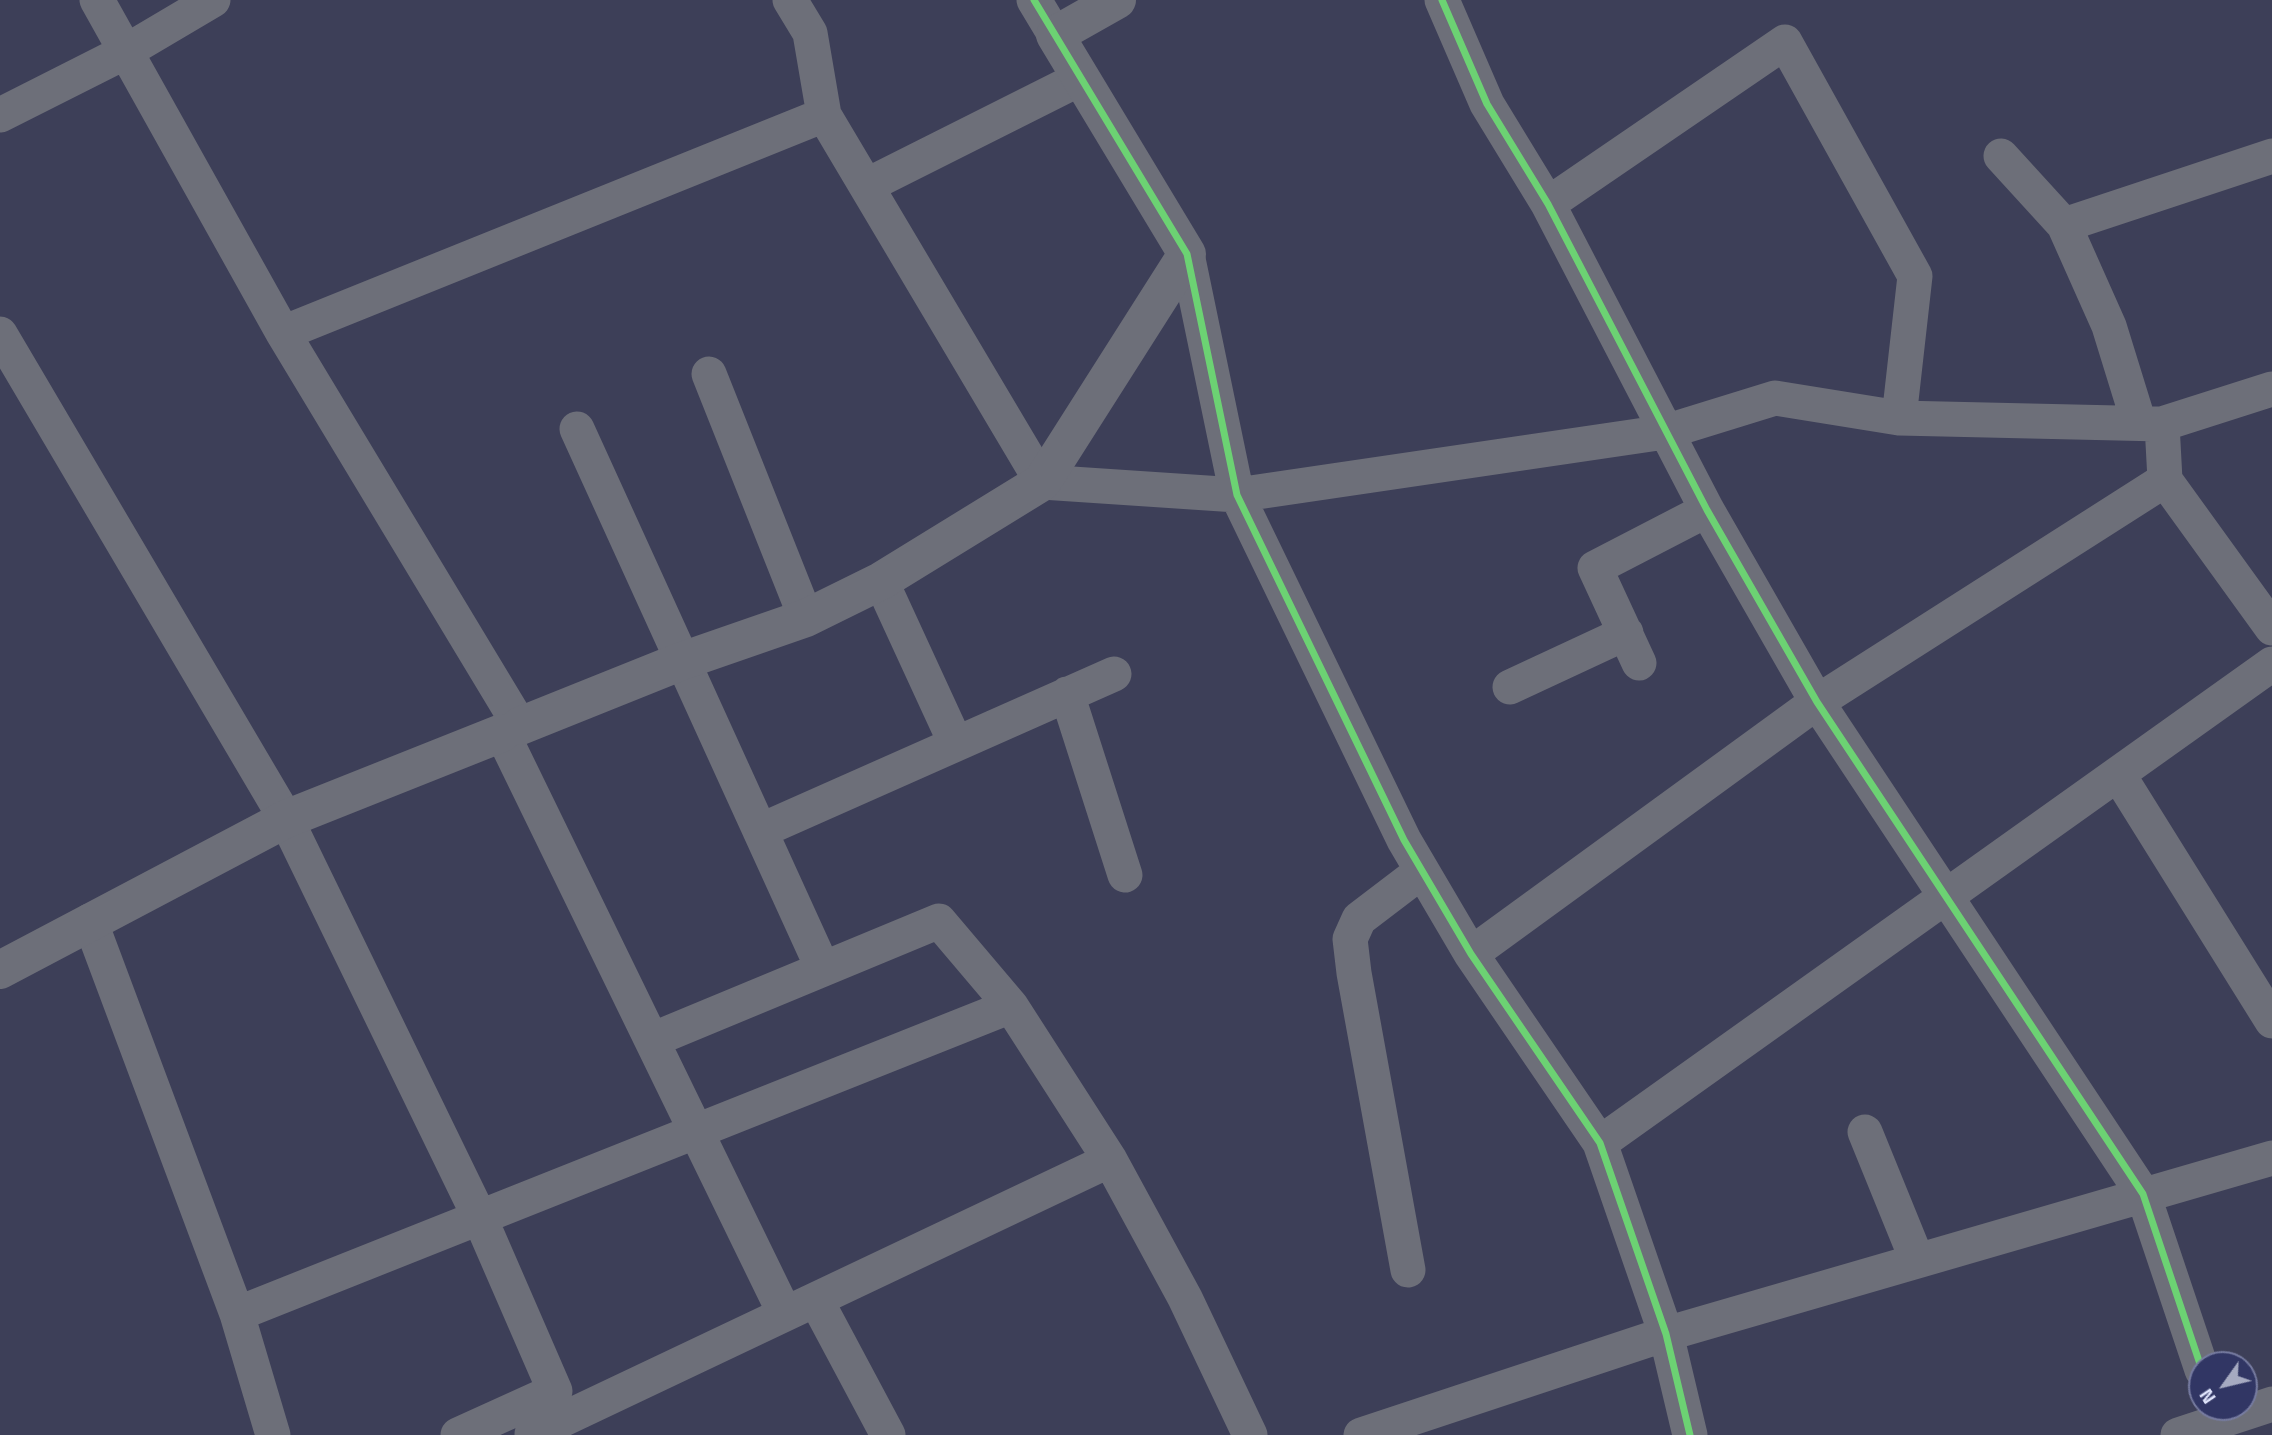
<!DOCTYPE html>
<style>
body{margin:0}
#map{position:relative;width:2272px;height:1435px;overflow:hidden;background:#3d3f58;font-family:"Titillium Web",sans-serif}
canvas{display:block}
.north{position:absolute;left:2188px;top:1351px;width:70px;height:70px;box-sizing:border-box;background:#313664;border:2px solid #767ba0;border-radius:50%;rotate:236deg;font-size:19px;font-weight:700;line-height:28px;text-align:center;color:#dee3fa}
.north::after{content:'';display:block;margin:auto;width:24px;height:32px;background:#a6aac1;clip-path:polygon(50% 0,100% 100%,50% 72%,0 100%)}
</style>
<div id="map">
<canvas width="2272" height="1435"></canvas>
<div class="north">N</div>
</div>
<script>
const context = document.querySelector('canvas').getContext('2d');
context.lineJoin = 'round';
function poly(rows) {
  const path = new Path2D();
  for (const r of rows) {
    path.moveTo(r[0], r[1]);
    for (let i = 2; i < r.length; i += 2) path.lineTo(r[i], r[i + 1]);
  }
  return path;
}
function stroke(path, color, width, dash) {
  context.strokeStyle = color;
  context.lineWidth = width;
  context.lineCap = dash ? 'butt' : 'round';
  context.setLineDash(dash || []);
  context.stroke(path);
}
const minor = poly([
 [97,0,283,333,520,726,502,733,785,1314],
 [790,0,810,33,824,115,1042,482,1237,495,1665,432,1775,398,1899,418,2162,424,2272,389],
 [1034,0,1055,35],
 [1442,0,1487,104,1548,204,1707,510,1817,702,2143,1194,2202,1370],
 [0,115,125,52,213,0],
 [2001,156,2064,225,2109,326,2139,423],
 [866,186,1081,78],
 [1548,204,1785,42,1915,276,1899,418],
 [2064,225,2272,156],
 [1187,254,1237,495,1404,840,1471,954,1600,1143,1666,1334,1690,1435],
 [283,333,824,115],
 [0,334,286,819,479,1216,555,1391,458,1435],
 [709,374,806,618],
 [2162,424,2165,480,2272,628],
 [577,429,823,969],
 [881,581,956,744],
 [1639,663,1595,568,1707,510],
 [1510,687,1626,633],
 [1067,694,1125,875],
 [2118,774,2272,1021],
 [760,831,1114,674],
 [90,921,237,1314,273,1435],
 [1471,954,1817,702,2165,480],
 [652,1040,939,921,1011,1006,1110,1160,1185,1298,1250,1435],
 [1865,1132,1917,1260],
 [1600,1143,2272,664],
 [1408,1270,1354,973,1350,939,1359,919,1422,871],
 [816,1300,888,1435],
 [237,1314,1011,1006],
 [532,1434,1110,1160],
 [1361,1435,1666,1334,2272,1158],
 [2178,1435,2272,1404]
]);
const tertiary = poly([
 [520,726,682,661,806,618,881,581,1042,482,1187,254,1055,35,1117,0],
 [0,970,286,819,502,733]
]);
const cycleway = poly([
 [1034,0,1187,254,1237,495,1404,840,1471,954,1600,1143,1666,1334,1690,1435],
 [1442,0,1487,104,1548,204,1707,510,1817,702,2143,1194,2202,1370]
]);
stroke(minor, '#6d6f79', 35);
stroke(tertiary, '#6d6f79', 38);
stroke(cycleway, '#6cd273', 7);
</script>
